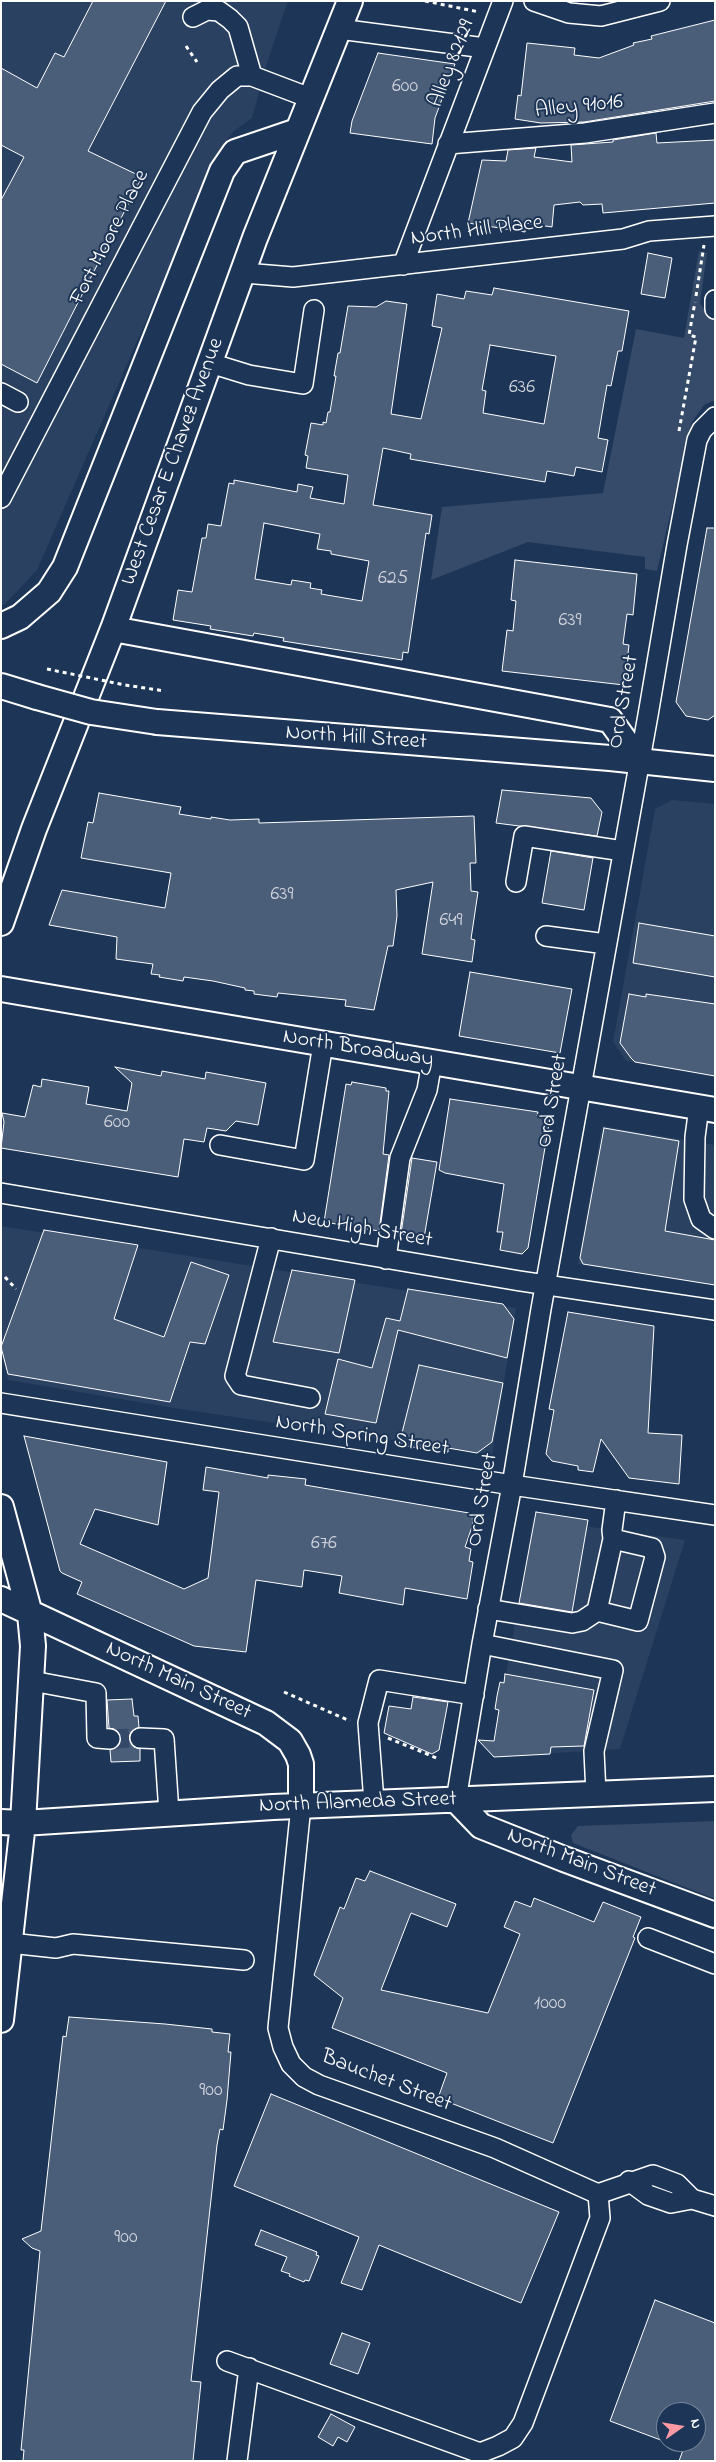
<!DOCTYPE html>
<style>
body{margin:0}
#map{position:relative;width:716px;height:2462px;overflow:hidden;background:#1d3557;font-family:"Indie Flower",sans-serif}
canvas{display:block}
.frame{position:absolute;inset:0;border:2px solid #fff;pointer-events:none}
.north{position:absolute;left:656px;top:2402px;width:50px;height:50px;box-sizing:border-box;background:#1d3557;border:1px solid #77869a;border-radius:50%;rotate:77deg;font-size:14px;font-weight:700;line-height:20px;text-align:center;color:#fff}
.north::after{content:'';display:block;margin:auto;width:18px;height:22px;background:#ff9aa2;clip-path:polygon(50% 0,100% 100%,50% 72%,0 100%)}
</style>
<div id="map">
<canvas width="716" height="2462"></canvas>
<div class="frame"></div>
<div class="north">N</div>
</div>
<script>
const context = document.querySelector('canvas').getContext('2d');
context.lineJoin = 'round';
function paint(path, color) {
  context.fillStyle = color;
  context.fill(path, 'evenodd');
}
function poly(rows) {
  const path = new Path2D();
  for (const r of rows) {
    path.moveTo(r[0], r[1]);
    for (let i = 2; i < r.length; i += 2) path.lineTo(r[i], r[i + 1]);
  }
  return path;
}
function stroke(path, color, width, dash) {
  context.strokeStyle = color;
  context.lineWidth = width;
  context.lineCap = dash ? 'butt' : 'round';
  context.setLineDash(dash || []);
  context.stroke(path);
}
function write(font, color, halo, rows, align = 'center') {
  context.font = font + ' "Indie Flower",sans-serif';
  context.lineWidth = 4;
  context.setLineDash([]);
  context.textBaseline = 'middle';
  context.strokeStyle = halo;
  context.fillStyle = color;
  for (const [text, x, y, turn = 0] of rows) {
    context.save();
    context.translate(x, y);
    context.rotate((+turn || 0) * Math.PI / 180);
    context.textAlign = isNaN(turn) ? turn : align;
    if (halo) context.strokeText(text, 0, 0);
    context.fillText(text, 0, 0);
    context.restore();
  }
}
const built = poly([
 [1,1,288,1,269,57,252,118,234,131,223,145,37,570,5,604,1,605],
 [672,800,715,804,715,1077,626,1061,613,1042,655,809],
 [602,1126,715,1145,715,1286,578,1264],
 [1,1226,516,1308,492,1455,180,1409,8,1380,1,1354],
 [533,1519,685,1540,620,1749,492,1757]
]);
const green = poly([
 [699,251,707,253,700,303,709,316,715,317,715,400,704,405,692,422,657,571,645,569,645,557,528,542,431,580,442,507,603,493,636,329,684,338],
 [715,1821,715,1899,573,1843,571,1835,578,1826]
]);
const building = poly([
 [93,1,166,1,88,151,142,177,37,383,1,364,1,200,24,157,1,145,1,68,37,88,55,53,64,57,93,1],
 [715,20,715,101,584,122,541,123,515,119,518,95,521,96,527,43,575,48,574,55,599,58,634,45,633,43,652,39,651,36,715,20],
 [378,53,455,64,435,118,432,144,350,133,352,121,378,53],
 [656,133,657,143,715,140,715,203,603,213,602,204,583,205,580,202,554,205,552,227,526,223,525,232,468,223,482,160,506,161,508,150,536,148,534,157,572,162,571,145,613,142,613,140,656,133],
 [648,253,672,258,665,298,641,294,648,253],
 [494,288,629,311,622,351,618,351,611,386,607,385,602,414,598,438,608,440,602,472,576,467,574,476,547,471,545,482,410,459,411,454,383,448,373,505,432,515,429,534,426,533,408,653,403,652,402,660,283,641,284,638,254,633,253,636,210,629,211,626,173,620,178,590,192,592,202,538,206,538,208,524,221,526,229,483,234,484,234,480,297,492,298,484,313,487,310,498,344,504,348,475,306,468,308,456,305,455,311,423,323,425,323,422,326,423,328,412,330,412,336,376,334,376,338,353,340,353,348,306,376,307,386,301,407,304,391,414,421,419,442,328,432,326,437,294,464,299,466,291,492,295,494,288],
 [490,345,556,356,544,424,483,413,486,391,482,390,490,345],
 [264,523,320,534,317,549,331,551,331,554,369,561,362,601,321,594,322,590,310,588,311,583,292,580,291,585,255,579,264,523],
 [707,528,715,528,715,715,708,720,686,716,676,702,707,528],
 [515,560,637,574,633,615,627,614,623,644,629,645,624,685,502,671,507,630,513,631,516,601,511,600,515,560],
 [502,790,591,798,602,812,597,836,496,823,502,790],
 [99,793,181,807,179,814,211,819,211,817,230,820,259,819,259,823,474,816,476,863,470,863,471,891,478,892,471,939,475,940,472,962,422,954,433,882,396,890,397,916,393,946,388,946,374,1010,345,1006,346,1000,278,993,277,997,254,994,254,991,245,990,245,988,213,981,184,977,183,981,159,977,160,975,151,974,153,964,116,959,117,937,49,925,62,890,165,908,171,873,81,858,88,822,93,823,99,793],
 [551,851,593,858,584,910,542,903,551,851],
 [639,923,715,936,715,977,633,963,639,923],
 [470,972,572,989,560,1053,459,1036,470,972],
 [629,994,646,997,646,994,715,1004,715,1076,635,1062,631,1058,620,1043,629,994],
 [115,1067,161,1076,162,1071,205,1079,206,1072,266,1083,258,1125,236,1121,226,1131,207,1128,204,1142,184,1139,178,1177,1,1148,4,1122,2,1113,25,1117,33,1085,41,1087,42,1079,89,1087,86,1104,127,1111,132,1083,115,1067],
 [352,1082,386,1088,386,1091,389,1091,383,1154,389,1155,379,1231,324,1222,346,1084,351,1085,352,1082],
 [450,1099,538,1112,537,1116,550,1118,528,1248,522,1254,500,1250,503,1232,497,1232,504,1184,445,1173,439,1170,450,1099],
 [604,1128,679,1141,665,1231,715,1240,715,1285,583,1264,580,1258,604,1128],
 [412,1158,437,1162,424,1238,401,1234,412,1158],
 [44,1230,138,1245,114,1319,164,1337,191,1262,229,1275,205,1344,190,1342,170,1402,8,1374,1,1347,44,1230],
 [292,1270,355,1280,339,1353,273,1342,292,1270],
 [408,1289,503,1304,514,1319,507,1358,398,1330,376,1423,325,1414,338,1359,372,1368,386,1318,400,1321,408,1289],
 [568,1312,654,1326,648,1433,682,1435,679,1484,629,1478,601,1439,593,1472,578,1470,578,1466,552,1461,546,1454,554,1410,549,1409,568,1312],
 [419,1365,503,1383,492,1442,477,1453,448,1448,448,1452,432,1450,399,1445,419,1365],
 [24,1436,167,1462,158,1525,95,1509,80,1544,184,1589,208,1578,219,1492,203,1490,206,1467,268,1478,268,1475,306,1479,305,1485,469,1513,472,1516,473,1524,465,1547,471,1549,469,1561,473,1562,467,1599,405,1588,403,1605,339,1593,342,1576,304,1570,302,1587,256,1580,246,1652,194,1646,77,1594,82,1582,62,1573,60,1571,24,1436],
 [536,1512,588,1520,572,1612,519,1603,536,1512],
 [505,1674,594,1690,584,1746,551,1747,550,1754,494,1757,478,1740,494,1741,499,1710,495,1709,497,1696,500,1682,504,1683,505,1674],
 [413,1697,448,1702,439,1750,432,1754,384,1733,389,1706,411,1709,413,1697],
 [132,1699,134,1716,138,1716,139,1727,131,1732,129,1738,134,1747,140,1749,140,1761,111,1762,110,1750,119,1746,121,1739,117,1730,109,1728,107,1700,132,1699],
 [370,1871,456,1904,447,1927,411,1913,381,1990,488,2013,520,1934,504,1927,515,1901,531,1907,534,1898,594,1922,603,1902,641,1917,633,1937,635,1938,553,2143,438,2098,447,2073,332,2028,343,1998,314,1975,340,1907,344,1909,356,1878,365,1881,370,1871],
 [69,2017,165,2024,212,2029,212,2032,230,2034,228,2052,231,2052,227,2100,223,2130,220,2129,217,2145,191,2381,201,2382,193,2461,23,2461,24,2450,21,2450,40,2251,32,2248,22,2239,41,2231,63,2036,66,2037,69,2017],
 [271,2094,559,2212,521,2303,379,2245,362,2290,341,2283,359,2237,234,2186,271,2094],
 [261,2230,317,2252,316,2255,319,2256,309,2281,305,2280,304,2282,289,2276,290,2274,281,2271,287,2257,255,2245,261,2230],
 [655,2300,715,2323,715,2461,679,2461,686,2442,696,2442,696,2412,666,2412,666,2442,610,2421,655,2300],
 [342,2333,370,2343,358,2374,330,2364,342,2333],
 [331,2414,355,2427,347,2442,338,2437,333,2446,318,2437,331,2414]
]);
const minorTunnel = poly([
 [110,1739,140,1738]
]);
const path = poly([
 [425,1,479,12],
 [186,46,197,62],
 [696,296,704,245],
 [679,431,696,337,689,335,695,302],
 [5,1277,16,1289],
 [284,1692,350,1721],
 [388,1738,439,1759]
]);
const minor = poly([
 [534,1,569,13,601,16,660,1],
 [193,17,207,10,219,11,230,19,238,27,252,76],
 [339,29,485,48],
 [448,144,585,133,715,113],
 [403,265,503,1],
 [244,273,293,277,623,239,649,231,715,226],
 [715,300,715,309],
 [210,363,249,375,303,384,314,310],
 [1,393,18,402],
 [1,498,202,112,220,90,237,76,252,76,310,98],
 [516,882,524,836,623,851],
 [546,936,606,944],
 [699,1107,695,1137,694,1199,701,1219,715,1229],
 [220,1145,304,1160,323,1044],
 [1,1193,520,1281,715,1310],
 [271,1238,235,1376,241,1385,310,1398],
 [386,1259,400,1158,427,1090,432,1062],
 [1,1403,512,1485,715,1515],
 [613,1539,612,1530,616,1500],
 [488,1609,572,1623,582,1621,597,1611,638,1621,655,1557,652,1548,613,1539,597,1611],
 [482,1644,613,1670,594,1751,596,1794],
 [32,1681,96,1693,97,1738,110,1739],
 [140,1738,164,1739,169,1813],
 [456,1800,482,1644,512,1485,541,1309,648,715,677,545,697,440,702,430,715,417],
 [374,1802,368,1723,379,1680,474,1695],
 [301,1806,278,2028,283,2047,291,2064,304,2077,319,2085,495,2148,598,2194],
 [648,1938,715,1964],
 [10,1943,56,1948,73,1944,244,1960],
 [629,2181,648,2195,671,2203,692,2199,715,2206],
 [598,2194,653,2175,677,2184,692,2199],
 [227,2361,480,2453,498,2446,513,2438,523,2423,600,2218,598,2194],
 [237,2461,249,2368]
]);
const major = poly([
 [1,626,20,617,49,592,65,567,222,171,235,152,297,131],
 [113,629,610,720,639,760],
 [1,686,37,697],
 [157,722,610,758,715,769],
 [1,923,34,829,113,629,255,238,350,1],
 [1,989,715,1110],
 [1,1507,30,1614,33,1646,23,1823,1,2020],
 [1,1599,266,1723,290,1741,298,1755,301,1764,301,1806],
 [456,1800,481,1826,564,1859,715,1915],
 [1,1822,23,1823,273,1807,715,1789]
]);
const pathBridge = poly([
 [47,669,125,685,165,691]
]);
const majorBridge = poly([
 [37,697,91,712,157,722]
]);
const numberNames = [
 ["600",405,88],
 ["636",522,389],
 ["625",393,580],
 ["639",570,622],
 ["639",282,896],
 ["649",451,922],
 ["600",117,1124],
 ["676",324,1545],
 ["1000",550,2005],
 ["900",211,2092],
 ["900",126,2239]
];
const streetNames = [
 ["Alley 82129",453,64,-69],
 ["Alley 91016",579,108,-6],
 ["North Hill Place",477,232,-7],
 ["Fort Moore Place",111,238,-63],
 ["West Cesar E Chavez Avenue",174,462,-70],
 ["Ord Street",625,702,-80],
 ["North Hill Street",356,739,4],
 ["North Broadway",358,1050,9],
 ["Ord Street",554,1101,-80],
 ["New High Street",362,1230,10],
 ["North Spring Street",362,1437,9],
 ["Ord Street",484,1500,-80],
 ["North Main Street",178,1682,25],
 ["North Alameda Street",358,1804,-2],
 ["North Main Street",581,1864,21],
 ["Bauchet Street",386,2082,21]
];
paint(built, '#2a4161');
paint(green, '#364b69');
paint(building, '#4a5d79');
stroke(building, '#fff', 1);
stroke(minorTunnel, '#344968', 19, [19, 9]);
stroke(minor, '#fff', 22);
stroke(major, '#fff', 28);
stroke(path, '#fff', 3, [4, 4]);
stroke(minor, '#1d3557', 19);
stroke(major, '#1d3557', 24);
stroke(majorBridge, '#fff', 28, []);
stroke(pathBridge, '#fff', 3, [4, 4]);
stroke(majorBridge, '#1d3557', 24);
write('20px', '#d2d6de', null, numberNames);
write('22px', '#fff', '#1d3557', streetNames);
</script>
